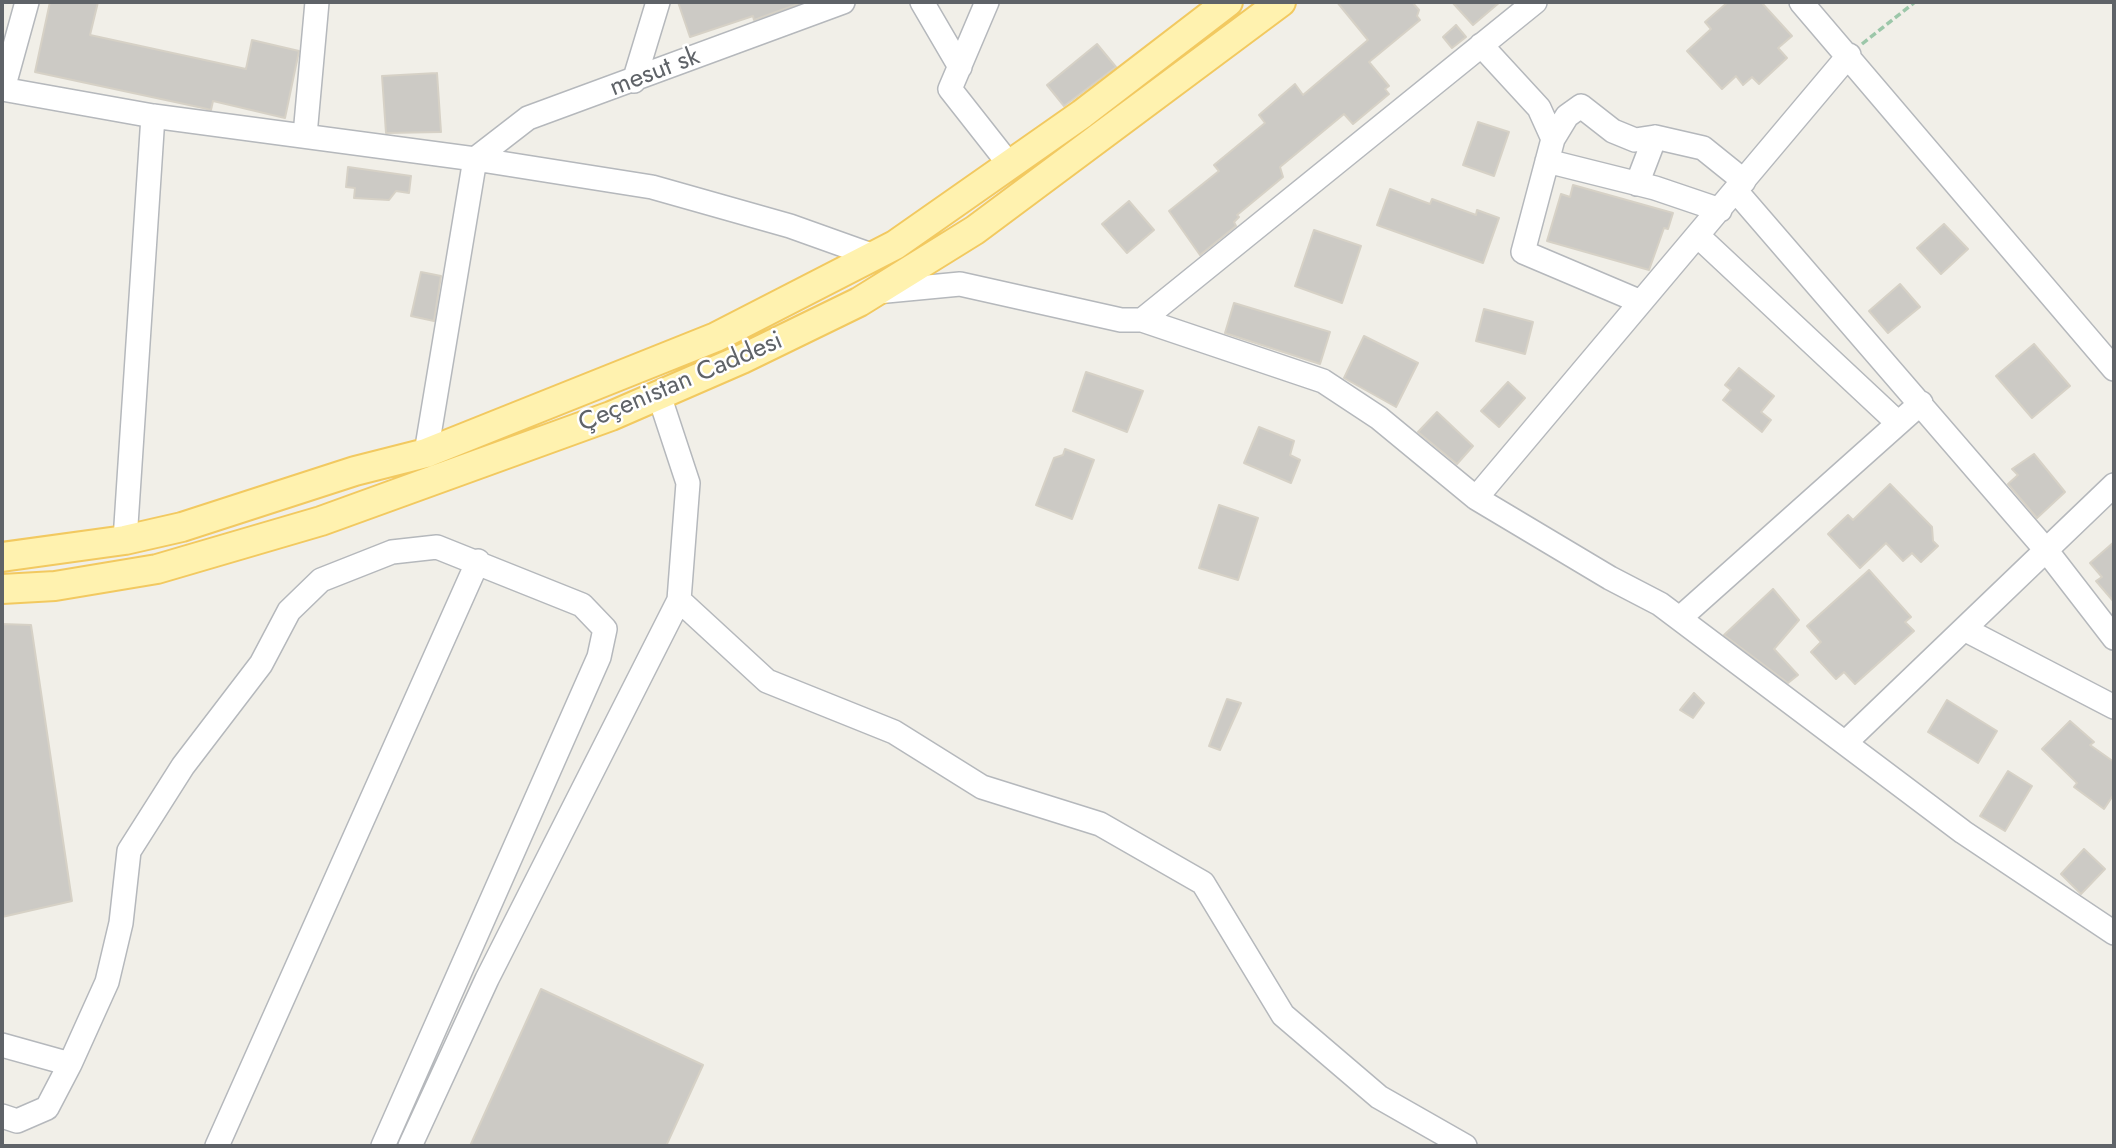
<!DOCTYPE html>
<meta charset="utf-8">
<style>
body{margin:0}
#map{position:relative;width:2116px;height:1148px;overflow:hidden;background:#f1efe8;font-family:Jost,sans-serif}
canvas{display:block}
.frame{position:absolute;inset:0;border:4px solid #5f6368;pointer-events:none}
</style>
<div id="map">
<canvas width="2116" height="1148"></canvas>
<div class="frame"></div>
</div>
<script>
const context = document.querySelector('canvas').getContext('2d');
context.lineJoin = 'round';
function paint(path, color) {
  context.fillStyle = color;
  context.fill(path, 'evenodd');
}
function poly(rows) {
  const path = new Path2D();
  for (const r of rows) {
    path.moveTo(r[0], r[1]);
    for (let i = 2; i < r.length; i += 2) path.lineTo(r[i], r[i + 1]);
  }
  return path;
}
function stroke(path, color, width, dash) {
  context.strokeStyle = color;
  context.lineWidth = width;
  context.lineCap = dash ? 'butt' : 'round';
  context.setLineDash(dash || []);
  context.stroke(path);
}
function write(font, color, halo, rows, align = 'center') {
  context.font = font + ' Jost,sans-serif';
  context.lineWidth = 5;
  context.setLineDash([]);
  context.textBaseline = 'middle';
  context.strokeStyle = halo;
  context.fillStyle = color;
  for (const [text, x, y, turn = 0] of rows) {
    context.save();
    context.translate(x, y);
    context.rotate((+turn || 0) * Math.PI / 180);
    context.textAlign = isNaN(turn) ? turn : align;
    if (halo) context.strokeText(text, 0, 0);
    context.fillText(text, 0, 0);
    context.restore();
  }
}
const building = poly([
 [50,2,98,2,90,35,246,69,252,40,299,51,285,118,213,101,211,110,203,108,35,72,50,2],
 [678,2,801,2,801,3,754,20,753,16,690,37,678,2],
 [1337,2,1412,2,1419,10,1417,16,1420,20,1369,62,1389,86,1385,89,1389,94,1353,124,1344,114,1280,167,1283,177,1237,215,1239,217,1234,222,1236,226,1200,255,1169,211,1219,171,1214,165,1265,123,1259,115,1295,84,1303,95,1368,40,1337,2],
 [1452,2,1500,2,1473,25,1452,2],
 [1728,2,1761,2,1792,36,1778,48,1787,58,1759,84,1752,77,1743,85,1736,76,1722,89,1687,51,1711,29,1705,22,1728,2],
 [1456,25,1466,37,1452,48,1443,37,1456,25],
 [1097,44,1116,67,1064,106,1047,85,1097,44],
 [437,73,441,132,386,133,382,76,437,73],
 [1478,122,1509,132,1494,176,1463,165,1478,122],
 [348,167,411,176,409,193,396,191,389,200,354,198,355,188,346,187,348,167],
 [1573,185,1673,213,1668,229,1664,228,1649,270,1547,241,1561,194,1570,197,1573,185],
 [1390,189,1430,204,1432,199,1476,215,1477,210,1499,218,1483,263,1377,225,1390,189],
 [1129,201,1154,230,1127,253,1102,224,1129,201],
 [1944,224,1968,249,1941,274,1917,248,1944,224],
 [1314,230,1361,246,1342,303,1295,286,1314,230],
 [421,272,441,276,434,321,411,316,421,272],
 [1900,284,1920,307,1888,333,1869,311,1900,284],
 [1234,303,1330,332,1320,364,1225,333,1234,303],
 [1484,309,1533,322,1525,354,1476,341,1484,309],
 [1364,336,1418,363,1396,407,1344,378,1364,336],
 [2034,344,2070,386,2032,418,1996,376,2034,344],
 [1739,368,1774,396,1761,412,1771,420,1762,432,1723,400,1731,390,1725,385,1739,368],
 [1086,372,1143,391,1127,432,1073,411,1086,372],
 [1508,382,1525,398,1499,427,1481,411,1508,382],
 [1437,412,1473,446,1457,464,1418,432,1437,412],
 [1259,427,1294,441,1290,455,1300,460,1291,483,1244,463,1259,427],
 [1065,449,1094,460,1072,519,1036,505,1054,458,1063,455,1065,449],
 [2034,454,2065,492,2037,518,2008,484,2018,475,2012,469,2034,454],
 [1890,484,1932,527,1933,541,1938,546,1921,562,1912,553,1903,561,1886,543,1860,568,1828,534,1848,515,1853,520,1890,484],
 [1219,505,1258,518,1238,580,1199,568,1219,505],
 [2114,542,2114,602,2096,581,2102,577,2090,563,2114,542],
 [1869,570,1911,617,1905,622,1914,631,1855,684,1844,672,1836,679,1811,652,1821,642,1807,626,1869,570],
 [1773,589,1799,620,1774,649,1798,675,1788,683,1724,635,1773,589],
 [2,624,31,625,72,901,2,917,2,624],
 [1694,693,1704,703,1693,718,1680,710,1694,693],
 [1227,699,1241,703,1220,750,1209,746,1227,699],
 [1947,700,1997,731,1978,763,1928,732,1947,700],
 [2070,721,2094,742,2090,745,2114,762,2114,794,2104,809,2074,787,2077,783,2042,749,2070,721],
 [2008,771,2032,786,2005,831,1980,816,2008,771],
 [2084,849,2105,869,2081,894,2061,874,2084,849],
 [541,989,703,1065,666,1146,470,1146,541,989]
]);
const path = poly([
 [1862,44,1915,2]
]);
const minor = poly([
 [922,2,960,67],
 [987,2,950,89,1009,164],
 [1801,2,2114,369],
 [1481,45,1539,108,1553,139,1523,252,1641,302],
 [634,81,658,2],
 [2,89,153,116,475,159,652,187,790,226,874,256],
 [3,89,27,2],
 [305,135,317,2],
 [1553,139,1567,116,1581,106,1613,131,1635,140,1655,137,1703,148,1744,181],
 [475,159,528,118,843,2],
 [1547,161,1655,188,1720,210],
 [1637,184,1655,137],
 [1736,191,2046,550,2114,638],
 [1698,236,1898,423],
 [876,292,960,284,1121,320,1142,320,1323,381,1379,418,1476,498,1610,578,1660,604,1963,832,2114,933],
 [1142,320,1535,2],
 [426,453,475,159],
 [1476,498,1849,55],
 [125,540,153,116],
 [679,600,767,681,894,732,982,787,1100,824,1203,883,1283,1015,1379,1097,1465,1146],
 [1680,618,1921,403],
 [1964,629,2114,707],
 [1845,743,2114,485],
 [2,1045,70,1064,107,982,121,923,129,851,183,766,261,664,289,611,321,580,392,552,437,547,582,605,605,629,599,657,383,1146],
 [2,1116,17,1121,47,1108,70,1064],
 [217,1146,478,561],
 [410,1146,487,979,679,600,688,483,659,395]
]);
const major = poly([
 [2,557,125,540,182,527,355,471,426,453,716,337,895,245,1082,114,1228,2],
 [2,589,55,586,157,569,321,521,611,416,742,359,859,302,975,230,1281,2]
]);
const streetNames = [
 ["mesut sk",655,73,-21],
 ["Çeçenistan Caddesi",681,383,-23]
];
paint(building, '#cccac5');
stroke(building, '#d6d1c6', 2);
stroke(minor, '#b5b8bc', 26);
stroke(major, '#f2c960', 32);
stroke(path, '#9cc7a9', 3.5, [7, 3.5]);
stroke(minor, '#fff', 23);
stroke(major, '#fff2af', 28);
write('26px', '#5f6368', '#fff', streetNames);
</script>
